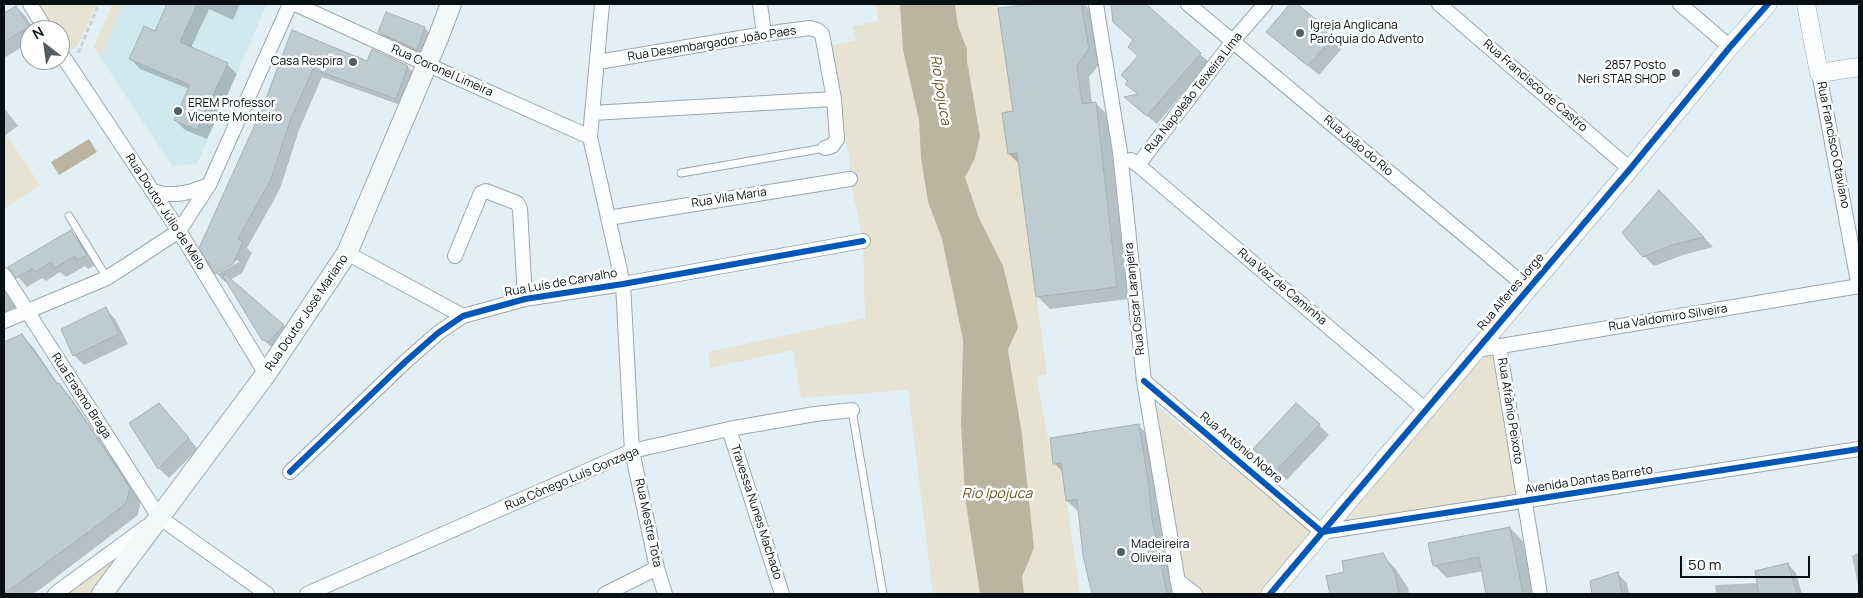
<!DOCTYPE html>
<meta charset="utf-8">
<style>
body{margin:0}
#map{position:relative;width:1863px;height:598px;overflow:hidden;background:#e2f0f5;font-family:Manrope,sans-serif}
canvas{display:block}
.frame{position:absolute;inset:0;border:5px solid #071013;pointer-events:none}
.north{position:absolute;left:20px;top:20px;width:50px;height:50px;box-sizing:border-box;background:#fff;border:1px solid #9c9fa1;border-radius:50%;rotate:330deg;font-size:14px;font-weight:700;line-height:20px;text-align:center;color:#071013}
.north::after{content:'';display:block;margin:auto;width:18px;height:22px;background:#545e62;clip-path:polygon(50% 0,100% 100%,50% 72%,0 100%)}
.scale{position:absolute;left:1680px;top:556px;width:130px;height:22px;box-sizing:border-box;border:2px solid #071013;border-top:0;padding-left:6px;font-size:15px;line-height:18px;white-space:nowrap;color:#071013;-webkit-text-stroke:4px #fff;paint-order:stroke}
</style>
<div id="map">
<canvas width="1863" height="598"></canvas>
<div class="frame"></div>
<div class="north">N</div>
<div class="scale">50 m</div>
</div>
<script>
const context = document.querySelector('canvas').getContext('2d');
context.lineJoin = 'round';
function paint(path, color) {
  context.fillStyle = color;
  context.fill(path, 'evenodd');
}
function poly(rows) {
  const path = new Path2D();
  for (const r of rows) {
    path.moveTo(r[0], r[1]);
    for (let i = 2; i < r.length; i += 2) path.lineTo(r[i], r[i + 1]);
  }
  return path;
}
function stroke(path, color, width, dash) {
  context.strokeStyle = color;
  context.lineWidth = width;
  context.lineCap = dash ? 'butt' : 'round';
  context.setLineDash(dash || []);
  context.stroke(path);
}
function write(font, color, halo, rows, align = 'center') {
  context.font = font + ' Manrope,sans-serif';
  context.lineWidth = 5;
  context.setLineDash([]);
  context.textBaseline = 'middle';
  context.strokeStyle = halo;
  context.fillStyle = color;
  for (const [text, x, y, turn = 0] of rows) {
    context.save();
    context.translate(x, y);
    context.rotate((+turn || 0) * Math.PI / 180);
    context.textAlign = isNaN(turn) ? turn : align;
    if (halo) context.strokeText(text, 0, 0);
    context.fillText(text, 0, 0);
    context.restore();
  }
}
const built = poly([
 [123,4,267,4,197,164,172,166,100,57]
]);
const green = poly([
 [35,4,96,4,78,45,73,49,66,50,60,44,60,30,51,30],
 [112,4,123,4,100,57,94,47],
 [875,4,900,4,903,50,919,120,921,158,928,202,942,239,963,341,961,424,965,497,980,594,933,594,908,390,801,398,793,350,710,368,708,352,865,318,863,241,850,179,849,152,841,129,828,46,856,40,853,26,879,21],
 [955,4,998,4,1013,111,1002,113,1008,154,1017,153,1047,374,1036,377,1053,464,1061,463,1080,594,1024,594,1022,577,1034,548,1022,434,1008,350,1018,327,965,177,975,158,980,136,967,61,967,49,958,26],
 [4,131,40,185,4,209],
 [1495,353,1518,498,1346,522,1342,519,1479,357],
 [1149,400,1316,534,1266,594,1199,594,1180,578],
 [145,531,99,594,60,594]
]);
const water = poly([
 [900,4,955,4,958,26,967,49,967,61,980,136,975,158,965,177,979,218,1003,266,1018,327,1008,350,1022,434,1034,548,1022,577,1024,594,980,594,965,497,961,424,963,340,942,239,928,202,921,158,919,120,903,50],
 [89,139,97,152,59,175,51,162]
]);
const shadow = poly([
 [169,4,240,4,233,20,209,9,191,48,227,64,237,74,207,139,185,130,175,120,189,89,140,69,131,59,156,33],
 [1047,4,1084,4,1092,12,1101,62,1089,77,1092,104,1095,103,1108,115,1128,299,1050,309,1037,296,1019,164,1009,154,1014,112,999,9],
 [1112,4,1143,4,1209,62,1157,124,1126,98,1139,95,1127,84,1139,56,1135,41,1115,22],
 [1292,4,1295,4,1344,46,1319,75,1268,32],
 [16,7,26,17,34,30,30,30,30,42,4,58,4,15],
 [386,14,425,28,431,35,424,56,386,39,379,32],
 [293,32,368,63,408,67,417,76,406,107,322,77,299,130,280,189,247,248,252,253,242,273,230,280,290,332,276,348,270,346,263,339,227,281,225,282,217,274,239,262,238,260,217,271,217,274,201,248,263,110],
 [4,108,18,126,4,136],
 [1669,201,1713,247,1683,255,1654,266,1644,256],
 [71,232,81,241,95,265,88,269,85,266,66,277,60,272,46,281,42,278,27,287,10,268],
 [4,286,18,311,4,317],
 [106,309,115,319,128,344,84,365,74,355],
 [22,335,33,347,59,385,70,396,141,500,138,515,42,588,32,594,4,594,4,344],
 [169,415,198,449,169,478,159,469,130,423],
 [1138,425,1148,435,1159,497,1162,530,1174,594,1093,594,1079,510,1077,510,1067,501,1064,473,1055,464],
 [1319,425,1329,435,1287,480,1265,459],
 [1510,528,1523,541,1533,594,1488,594,1483,571,1447,578,1434,565],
 [1859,552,1859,590,1852,556],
 [1382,555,1395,568,1408,588,1409,594,1331,594,1328,577,1345,573],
 [1788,564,1796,573,1802,594,1716,594,1715,585,1758,583],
 [1618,574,1627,583,1629,594,1594,594,1591,582]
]);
const building = poly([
 [167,4,197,4,180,42,228,63,197,130,174,120,190,85,129,59,144,26,155,31,167,4],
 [1036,4,1081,4,1089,49,1077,65,1082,104,1096,102,1117,287,1036,297,1017,153,1008,154,1002,113,1013,111,998,8,1036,4],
 [1111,4,1146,4,1201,53,1147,116,1124,97,1138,94,1125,84,1128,81,1121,75,1138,56,1128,47,1133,40,1113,22,1111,4],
 [1290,4,1297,4,1335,35,1308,66,1266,32,1290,4],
 [16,6,29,27,4,42,4,13,16,6],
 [386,12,425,27,417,50,378,32,386,12],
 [292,30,367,61,372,49,408,66,396,99,313,69,290,121,271,179,238,239,243,242,233,264,215,274,199,248,262,109,292,30],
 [1659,190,1704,237,1672,245,1643,257,1622,233,1659,190],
 [71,230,87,255,77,260,75,256,55,268,51,262,35,272,32,269,16,278,8,267,71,230],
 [225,274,284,325,269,342,262,340,223,276,225,274],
 [106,307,119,334,73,356,61,329,106,307],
 [22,334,57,384,59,383,75,405,130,488,126,503,113,514,4,594,4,342,22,334],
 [159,403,189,438,158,469,129,423,159,403],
 [1296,403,1320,424,1276,471,1253,449,1296,403],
 [1139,424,1149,487,1152,519,1167,594,1092,594,1083,555,1077,499,1066,501,1061,463,1053,464,1050,438,1139,424],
 [1510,527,1523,594,1486,594,1479,557,1433,566,1428,543,1510,527],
 [1383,553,1395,574,1399,594,1330,594,1326,576,1344,572,1342,561,1383,553],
 [1788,563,1797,594,1759,594,1755,571,1788,563],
 [1618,572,1622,594,1592,594,1590,581,1618,572]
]);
const path = poly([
 [78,53,99,4]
]);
const service = poly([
 [681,173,825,148],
 [69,216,107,278],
 [852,410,883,594]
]);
const minor = poly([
 [30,4,46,30],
 [295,4,426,64,590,137],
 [602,4,590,137,623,284,632,451,657,568,665,594],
 [760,4,764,34],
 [1096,4,1120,152,1144,381,1180,594],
 [1188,4,1529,289],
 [1439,4,1630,169],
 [1680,4,1730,47],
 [60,52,179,231,266,374],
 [598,62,764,34,810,28,817,30,822,34,834,99,837,139,832,146,825,148],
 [1819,73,1859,287],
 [592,113,834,99],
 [1131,160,1138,165,1233,41,1265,4],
 [1138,165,1426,410],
 [153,191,164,194,177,194,189,192,209,185],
 [608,218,850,179],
 [347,253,463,316],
 [455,256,481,193,486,191,517,203,520,209,525,299],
 [4,275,159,517,267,594],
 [4,321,107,278,179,231,209,185,290,4],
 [1499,346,1540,594],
 [1477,350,1859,286],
 [1144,381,1322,532,1859,449],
 [729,429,782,594],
 [290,472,405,362,438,333,463,316,525,299,623,284,863,241],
 [1177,580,1195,594],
 [55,594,146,527],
 [307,594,632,451,729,429,815,414,852,410],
 [605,594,657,568]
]);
const tertiary = poly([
 [1806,4,1819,73,1859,67],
 [1270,594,1630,169,1730,47,1768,4]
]);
const secondary = poly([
 [102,594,266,374,347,253,438,38,451,4]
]);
const cycleway = poly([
 [1144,381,1322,532,1859,449],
 [290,472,405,362,438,333,463,316,525,299,623,284,863,241],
 [1270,594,1630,169,1730,47,1768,4]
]);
const markers = [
 [1300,33,5,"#545e62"],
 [353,62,5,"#545e62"],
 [1676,73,5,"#545e62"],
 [178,111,5,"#545e62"],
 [1121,552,5,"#545e62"]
];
const poiNames = [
 ["Igreja Anglicana",1310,26],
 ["Paróquia do Advento",1310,40],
 ["Casa Respira",343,62,"right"],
 ["2857 Posto",1666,66,"right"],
 ["Neri STAR SHOP",1666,80,"right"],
 ["EREM Professor",188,104],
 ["Vicente Monteiro",188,118],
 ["Madeireira",1131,545],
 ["Oliveira",1131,559]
];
const streetNames = [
 ["Rua Desembargador João Paes",712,44,-9],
 ["Rua Coronel Limeira",442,71,24],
 ["Rua Francisco de Castro",1535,86,41],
 ["Rua Napoleão Teixeira Lima",1194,93,-52],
 ["Rua Francisco Otaviano",1833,145,79],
 ["Rua João do Rio",1358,146,40],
 ["Rua Vila Maria",729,198,-9],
 ["Rua Doutor Júlio de Melo",165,212,57],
 ["Rua Luís de Carvalho",561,283,-10],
 ["Rua Vaz de Caminha",1282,287,40],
 ["Rua Alferes Jorge",1511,292,-50],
 ["Rua Oscar Laranjeira",1135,299,-96],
 ["Rua Doutor José Mariano",307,313,-56],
 ["Rua Valdomiro Silveira",1668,318,-9],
 ["Rua Erasmo Braga",81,396,57],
 ["Rua Afrânio Peixoto",1510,411,81],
 ["Rua Antônio Nobre",1241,448,40],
 ["Rua Cônego Luís Gonzaga",572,479,-23],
 ["Avenida Dantas Barreto",1589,480,-9],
 ["Travessa Nunes Machado",756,512,72],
 ["Rua Mestre Tota",648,523,78]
];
const waterNames = [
 ["Rio Ipojuca",940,90,81],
 ["Rio Ipojuca",997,494]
];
paint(built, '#d0e9f1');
paint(green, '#e6e3d3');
paint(water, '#bbb49e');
paint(shadow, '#0003');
paint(building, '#bdccd1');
stroke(building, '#a6b0b4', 1);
stroke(service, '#9ca7ab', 9);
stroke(minor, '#9ca7ab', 16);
stroke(tertiary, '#9ca7ab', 19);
stroke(secondary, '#9ca7ab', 22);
stroke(path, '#cdd1d2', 3, [5, 2.5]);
stroke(service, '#fbfdfe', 7);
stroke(minor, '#fbfdfe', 14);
stroke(tertiary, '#fbfdfe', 18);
stroke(secondary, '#f3f8f9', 20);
stroke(cycleway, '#0057b8', 6);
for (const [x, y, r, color] of markers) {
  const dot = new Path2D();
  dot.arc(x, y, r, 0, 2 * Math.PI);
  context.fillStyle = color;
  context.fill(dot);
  stroke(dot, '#fff', 2);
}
write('12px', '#071013', '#fff', poiNames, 'left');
write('12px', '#071013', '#fff', streetNames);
write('italic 14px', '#6c5319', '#fff', waterNames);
</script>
